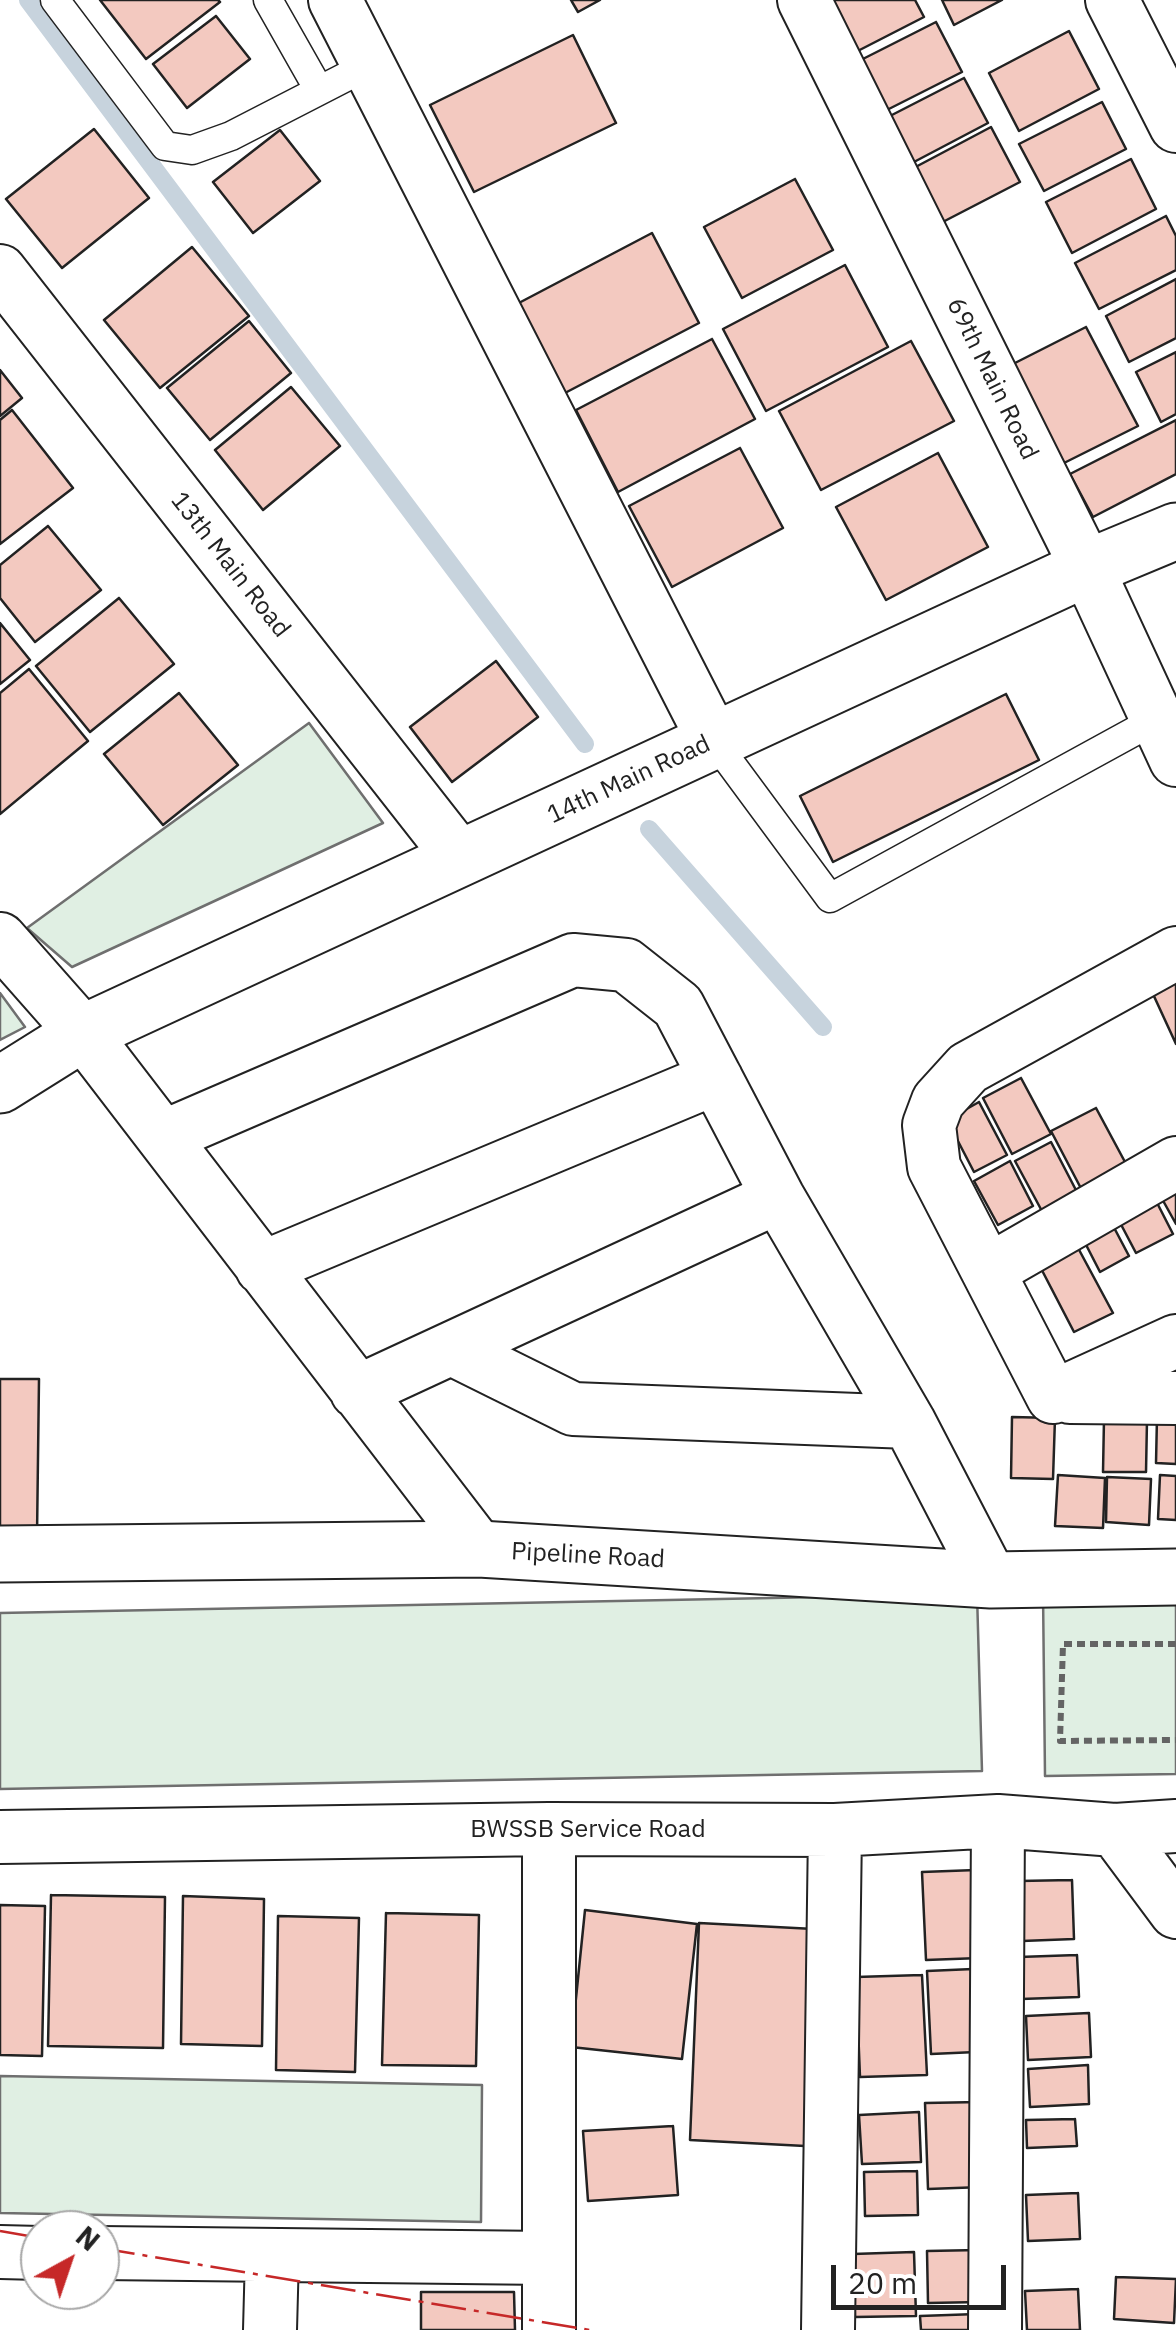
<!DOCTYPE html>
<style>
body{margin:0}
#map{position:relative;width:1176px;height:2330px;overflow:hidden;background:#fff;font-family:"IBM Plex Sans",sans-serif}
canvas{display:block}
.north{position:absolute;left:20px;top:2210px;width:100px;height:100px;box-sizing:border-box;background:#fff;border:2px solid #a7a7a7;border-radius:50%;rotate:40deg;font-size:28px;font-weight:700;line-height:40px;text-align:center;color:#222}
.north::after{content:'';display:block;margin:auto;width:35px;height:45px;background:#c62828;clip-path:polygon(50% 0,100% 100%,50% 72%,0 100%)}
.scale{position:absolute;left:831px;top:2265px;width:175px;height:45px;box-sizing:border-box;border:5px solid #222;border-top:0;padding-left:12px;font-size:30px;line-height:35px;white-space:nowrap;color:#222;-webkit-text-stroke:8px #fff;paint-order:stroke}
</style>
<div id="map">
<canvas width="1176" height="2330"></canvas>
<div class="north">N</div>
<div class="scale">20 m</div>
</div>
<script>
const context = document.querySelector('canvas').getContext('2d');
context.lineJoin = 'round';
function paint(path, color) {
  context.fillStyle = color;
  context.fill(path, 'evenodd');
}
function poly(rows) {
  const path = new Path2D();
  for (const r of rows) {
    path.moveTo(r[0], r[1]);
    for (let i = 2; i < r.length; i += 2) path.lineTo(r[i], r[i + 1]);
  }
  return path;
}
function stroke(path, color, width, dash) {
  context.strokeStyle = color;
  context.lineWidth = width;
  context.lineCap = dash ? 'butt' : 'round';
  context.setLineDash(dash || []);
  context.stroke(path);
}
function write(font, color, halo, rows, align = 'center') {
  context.font = font + ' "IBM Plex Sans",sans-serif';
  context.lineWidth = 8;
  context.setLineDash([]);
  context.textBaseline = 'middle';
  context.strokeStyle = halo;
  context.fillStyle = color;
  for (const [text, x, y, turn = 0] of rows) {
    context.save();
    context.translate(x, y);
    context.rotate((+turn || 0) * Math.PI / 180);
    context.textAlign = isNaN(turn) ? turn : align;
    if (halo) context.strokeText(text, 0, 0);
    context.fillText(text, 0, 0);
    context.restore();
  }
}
const green = poly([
 [309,723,383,823,72,967,27,928,309,723],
 [0,993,25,1027,0,1040,0,993],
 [1176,1591,1176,1774,1045,1776,1043,1592,1176,1591],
 [977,1594,982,1771,0,1789,0,1613,977,1594],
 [0,2076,482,2085,481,2222,0,2213,0,2076]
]);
const stream = poly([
 [28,0,585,744],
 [649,829,823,1027]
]);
const building = poly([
 [100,0,218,0,220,2,146,59,100,0],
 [571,0,600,0,578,12,571,0],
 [831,0,915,0,924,17,846,57,831,0],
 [942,0,1002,0,954,25,942,0],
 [216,16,250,59,187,108,153,64,216,16],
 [936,22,962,72,875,116,849,66,936,22],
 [1069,31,1099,89,1019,131,989,73,1069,31],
 [573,35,616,123,474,192,430,105,573,35],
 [964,78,988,123,912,163,888,117,964,78],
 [1102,102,1126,149,1044,191,1019,144,1102,102],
 [991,127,1020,182,935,226,908,171,991,127],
 [94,129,149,198,62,268,6,199,94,129],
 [280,130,320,181,253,233,213,182,280,130],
 [1131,159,1156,209,1072,253,1046,202,1131,159],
 [795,179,833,250,742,298,704,227,795,179],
 [1166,216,1176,236,1176,270,1099,309,1075,263,1166,216],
 [652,233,699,323,563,394,515,305,652,233],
 [192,247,249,316,160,388,104,320,192,247],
 [845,265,888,347,766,411,723,329,845,265],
 [1176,279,1176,338,1129,362,1106,316,1176,279],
 [249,321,291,373,210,440,167,388,249,321],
 [1086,327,1138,426,1064,463,1013,364,1086,327],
 [712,339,755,419,618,492,576,410,712,339],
 [911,341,954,421,821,490,779,411,911,341],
 [1176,352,1176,414,1161,422,1136,372,1176,352],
 [0,370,22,398,0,416,0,370],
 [291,387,340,446,263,510,215,450,291,387],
 [12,410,73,488,0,544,0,420,12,410],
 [1176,420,1176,474,1093,517,1070,474,1176,420],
 [740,448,783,528,672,587,629,506,740,448],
 [938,453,988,547,886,600,836,507,938,453],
 [48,526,101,590,35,642,0,598,0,565,48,526],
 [119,598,174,664,90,732,36,666,119,598],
 [0,623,30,660,0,684,0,623],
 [496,661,538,717,452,782,410,727,496,661],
 [29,669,88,741,0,814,0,693,29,669],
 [179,693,238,765,163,825,104,754,179,693],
 [1006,694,1039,760,833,862,800,796,1006,694],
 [1176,968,1176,1044,1147,981,1176,968],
 [1021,1078,1051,1134,1012,1154,983,1098,1021,1078],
 [979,1102,1007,1155,974,1172,947,1120,979,1102],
 [1096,1108,1132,1175,1086,1198,1051,1131,1096,1108],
 [1051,1142,1078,1194,1043,1213,1015,1161,1051,1142],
 [1010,1161,1033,1206,998,1225,974,1181,1010,1161],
 [1176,1189,1176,1224,1161,1197,1176,1189],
 [1153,1195,1173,1234,1136,1253,1116,1215,1153,1195],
 [1110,1220,1129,1256,1100,1272,1081,1235,1110,1220],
 [1070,1233,1113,1313,1074,1332,1033,1253,1070,1233],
 [0,1379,39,1379,37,1536,0,1536,0,1379],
 [1012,1417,1055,1418,1053,1479,1011,1478,1012,1417],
 [1157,1417,1176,1417,1176,1464,1156,1463,1157,1417],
 [1104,1419,1147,1420,1146,1472,1103,1472,1104,1419],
 [1058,1475,1105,1478,1103,1528,1055,1526,1058,1475],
 [1160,1475,1176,1476,1176,1520,1158,1519,1160,1475],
 [1107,1477,1151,1479,1149,1525,1106,1522,1107,1477],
 [976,1870,980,1958,926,1960,922,1872,976,1870],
 [1072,1880,1074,1939,1022,1941,1019,1881,1072,1880],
 [51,1895,165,1897,163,2048,48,2046,51,1895],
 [183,1896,264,1899,262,2046,181,2044,183,1896],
 [0,1905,45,1906,42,2056,0,2055,0,1905],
 [585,1910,697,1924,682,2059,571,2047,585,1910],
 [386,1913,479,1915,476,2066,382,2065,386,1913],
 [278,1916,359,1918,355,2072,276,2070,278,1916],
 [699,1923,814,1929,805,2146,690,2140,699,1923],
 [1077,1955,1079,1997,1021,1999,1019,1957,1077,1955],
 [973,1969,976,2052,931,2054,927,1971,973,1969],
 [922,1975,927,2075,860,2077,856,1977,922,1975],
 [1089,2013,1091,2057,1028,2060,1026,2016,1089,2013],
 [1088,2065,1089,2104,1030,2107,1028,2069,1088,2065],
 [980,2102,983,2187,928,2189,925,2103,980,2102],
 [919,2112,921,2162,862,2164,859,2115,919,2112],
 [1075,2119,1077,2146,1027,2148,1026,2120,1075,2119],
 [673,2126,678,2195,588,2201,583,2131,673,2126],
 [917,2171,918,2215,865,2216,864,2172,917,2171],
 [1078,2193,1080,2239,1028,2241,1026,2195,1078,2193],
 [979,2250,981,2302,928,2303,927,2251,979,2250],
 [914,2252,916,2316,855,2317,853,2254,914,2252],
 [1116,2277,1176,2279,1174,2323,1114,2319,1116,2277],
 [1078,2289,1080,2330,1027,2330,1025,2291,1078,2289],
 [421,2292,514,2292,515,2330,421,2330,421,2292],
 [977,2314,977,2330,921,2330,920,2316,977,2314]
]);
const path = poly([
 [1176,1644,1063,1644,1060,1741,1176,1740]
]);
const service = poly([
 [55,0,165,146,192,150,231,136,369,65],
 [268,0,319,90],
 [714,741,830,898,1157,719]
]);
const minor = poly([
 [335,0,714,741],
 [804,0,1087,568,1176,760],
 [1112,0,1176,126],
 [0,271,460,858],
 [0,939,83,1033,479,1549],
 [163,1137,573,960,626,965,678,1006,778,1197,909,1422,991,1580],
 [262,1268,716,1078],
 [988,1271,1176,1163],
 [452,1349,573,1409,909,1422],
 [357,1392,778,1197],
 [1053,1397,934,1167,929,1125,938,1101,968,1068,1176,953],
 [1053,1397,1176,1341],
 [1070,1397,1176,1398],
 [1115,1830,1176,1912],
 [0,1837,549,1829,835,1830,998,1821,1115,1830,1176,1826],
 [0,2252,40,2253],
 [100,2253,549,2258],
 [270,2330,272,2255],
 [549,2330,549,1829],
 [828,2330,835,1830],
 [995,2330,998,1821]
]);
const tertiary = poly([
 [0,1554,479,1549,991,1580,1176,1577]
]);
const secondary = poly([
 [0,1085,83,1033,1087,568,1176,531]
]);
const power = poly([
 [0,2231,40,2238],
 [100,2248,590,2330]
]);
const streetNames = [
 ["69th Main Road",992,379,64],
 ["13th Main Road",230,565,52],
 ["14th Main Road",629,780,-25],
 ["Pipeline Road",588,1556,3],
 ["BWSSB Service Road",588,1830]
];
paint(green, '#e0efe3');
stroke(green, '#6f6f6f', 2.5);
stroke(stream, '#c7d3dd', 18);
paint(building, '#f3c9c0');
stroke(building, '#222', 2.5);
stroke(service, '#222', 31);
stroke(minor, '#222', 56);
stroke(tertiary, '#222', 59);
stroke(secondary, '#222', 59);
stroke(path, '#646464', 6, [8, 5]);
stroke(service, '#fff', 28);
stroke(minor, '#fff', 52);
stroke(tertiary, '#fff', 55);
stroke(secondary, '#fff', 55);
stroke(power, '#c62828', 2.5, [35, 8, 5, 8]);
write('25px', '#222', '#fff', streetNames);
</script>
